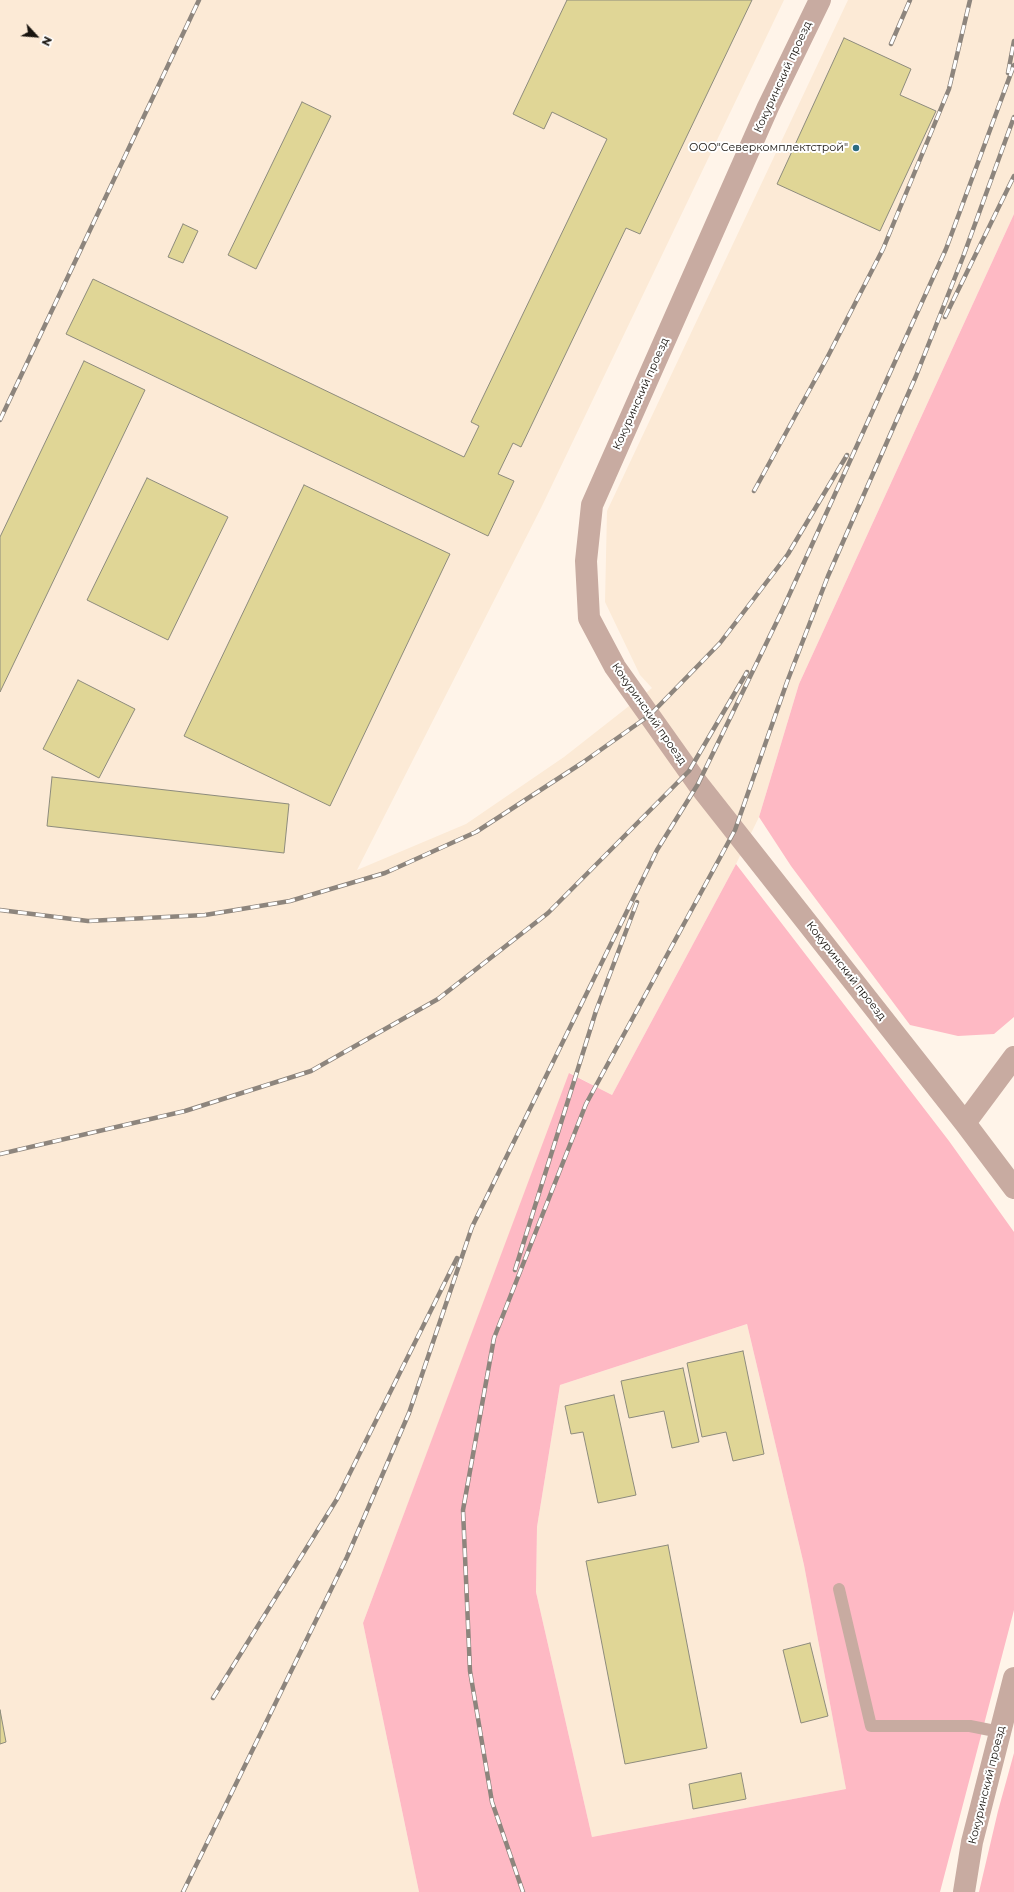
<!DOCTYPE html>
<meta charset="utf-8">
<style>
body{margin:0}
#map{position:relative;width:1014px;height:1892px;overflow:hidden;background:#fff4e9;font-family:Montserrat,sans-serif}
canvas{display:block}
.north{position:absolute;left:16px;top:16px;width:40px;height:40px;-webkit-text-stroke:3px #fff;paint-order:stroke;rotate:116deg;font-size:11px;font-weight:700;line-height:16px;text-align:center;color:#18140f}
.north::after{content:'';display:block;margin:auto;width:14px;height:18px;background:#18140f;clip-path:polygon(50% 0,100% 100%,50% 72%,0 100%)}
</style>
<div id="map">
<canvas width="1014" height="1892"></canvas>
<div class="north">N</div>
</div>
<script>
const context = document.querySelector('canvas').getContext('2d');
context.lineJoin = 'round';
function paint(path, color) {
  context.fillStyle = color;
  context.fill(path, 'evenodd');
}
function poly(rows) {
  const path = new Path2D();
  for (const r of rows) {
    path.moveTo(r[0], r[1]);
    for (let i = 2; i < r.length; i += 2) path.lineTo(r[i], r[i + 1]);
  }
  return path;
}
function stroke(path, color, width, dash) {
  context.strokeStyle = color;
  context.lineWidth = width;
  context.lineCap = dash ? 'butt' : 'round';
  context.setLineDash(dash || []);
  context.stroke(path);
}
function write(font, color, halo, rows, align = 'center') {
  context.font = font + ' Montserrat,sans-serif';
  context.lineWidth = 4;
  context.setLineDash([]);
  context.textBaseline = 'middle';
  context.strokeStyle = halo;
  context.fillStyle = color;
  for (const [text, x, y, turn = 0] of rows) {
    context.save();
    context.translate(x, y);
    context.rotate((+turn || 0) * Math.PI / 180);
    context.textAlign = isNaN(turn) ? turn : align;
    if (halo) context.strokeText(text, 0, 0);
    context.fillText(text, 0, 0);
    context.restore();
  }
}
const built = poly([
 [0,0,784,0,541,508,357,870,466,824,564,757,652,688,640,675,605,602,607,511,848,0,1014,0,1014,214,799,684,759,817,736,864,612,1095,570,1073,363,1623,419,1892,0,1892],
 [747,1324,804,1565,846,1789,592,1837,536,1592,537,1527,560,1385]
]);
const green = poly([
 [1014,214,1014,1017,994,1034,958,1036,910,1025,791,866,759,817,799,684],
 [736,864,949,1141,1014,1232,1014,1610,940,1892,419,1892,363,1623,569,1073,612,1095],
 [747,1324,804,1565,846,1789,592,1837,536,1592,537,1527,560,1385],
 [1014,1753,1014,1892,979,1892,998,1811]
]);
const building = poly([
 [567,0,752,0,640,234,626,228,521,447,513,443,498,474,514,481,488,536,66,334,93,279,464,457,479,426,471,422,607,139,552,112,544,129,513,114,567,0],
 [844,38,911,69,900,95,936,111,880,231,777,184,844,38],
 [302,102,331,116,256,269,228,255,302,102],
 [183,224,198,231,183,263,168,257,183,224],
 [84,361,145,390,0,692,0,537,84,361],
 [147,478,228,517,168,640,87,600,147,478],
 [304,485,450,554,330,806,184,736,304,485],
 [78,680,135,709,99,778,43,749,78,680],
 [52,777,289,804,284,853,47,826,52,777],
 [743,1351,764,1454,733,1461,726,1432,702,1437,687,1363,743,1351],
 [683,1368,699,1442,672,1448,664,1411,629,1418,621,1381,683,1368],
 [614,1395,636,1495,598,1503,583,1432,571,1434,565,1406,614,1395],
 [668,1545,707,1748,625,1764,586,1561,668,1545],
 [810,1643,828,1716,801,1723,783,1650,810,1643],
 [0,1710,6,1742,0,1744,0,1710],
 [741,1773,746,1799,693,1809,689,1784,741,1773]
]);
const lane = poly([
 [839,1589,871,1726,970,1726,1000,1732]
]);
const street = poly([
 [820,0,768,107,592,505,586,561,589,618,615,667,698,784,965,1123,1014,1188],
 [965,1123,1014,1057],
 [964,1892,972,1842,1014,1678]
]);
const rail = poly([
 [891,44,910,0],
 [1008,73,1014,41],
 [945,317,1014,176],
 [0,420,199,0],
 [754,491,827,358,883,249,949,89,970,0],
 [0,910,88,921,205,915,290,901,385,873,476,832,582,763,650,715,720,643,788,554,847,455],
 [0,1154,185,1111,311,1071,438,999,548,913,689,771,747,672],
 [515,1270,596,1011,637,902],
 [213,1698,337,1499,457,1258],
 [183,1892,347,1557,409,1413,472,1227,657,850,698,784,781,613,869,419,946,249,1014,65],
 [523,1892,492,1802,470,1671,463,1510,494,1338,586,1104,735,830,787,682,828,576,916,376,963,257,1014,117]
]);
const markers = [
 [856,148,4,"#2c6c80"]
];
const streetNames = [
 ["Кокуринский проезд",783,77,-65],
 ["Кокуринский проезд",641,394,-66],
 ["Кокуринский проезд",649,714,55],
 ["Кокуринский проезд",846,971,52],
 ["Кокуринский проезд",987,1785,-76]
];
const poiNames = [
 ["ООО\"Северкомплектстрой\"",848,148]
];
paint(built, '#fcead6');
paint(green, '#feb9c4');
paint(building, '#e0d696');
stroke(building, '#8e8c7d', 1);
stroke(lane, '#c8aba1', 12);
stroke(street, '#c8aba1', 22);
stroke(rail, '#8d857d', 4.5);
stroke(rail, '#fff', 3, [9]);
for (const [x, y, r, color] of markers) {
  const dot = new Path2D();
  dot.arc(x, y, r, 0, 2 * Math.PI);
  context.fillStyle = color;
  context.fill(dot);
  stroke(dot, '#fff', 1.5);
}
write('11px', '#18140f', '#fff', streetNames);
write('11px', '#18140f', '#fff', poiNames, 'right');
</script>
